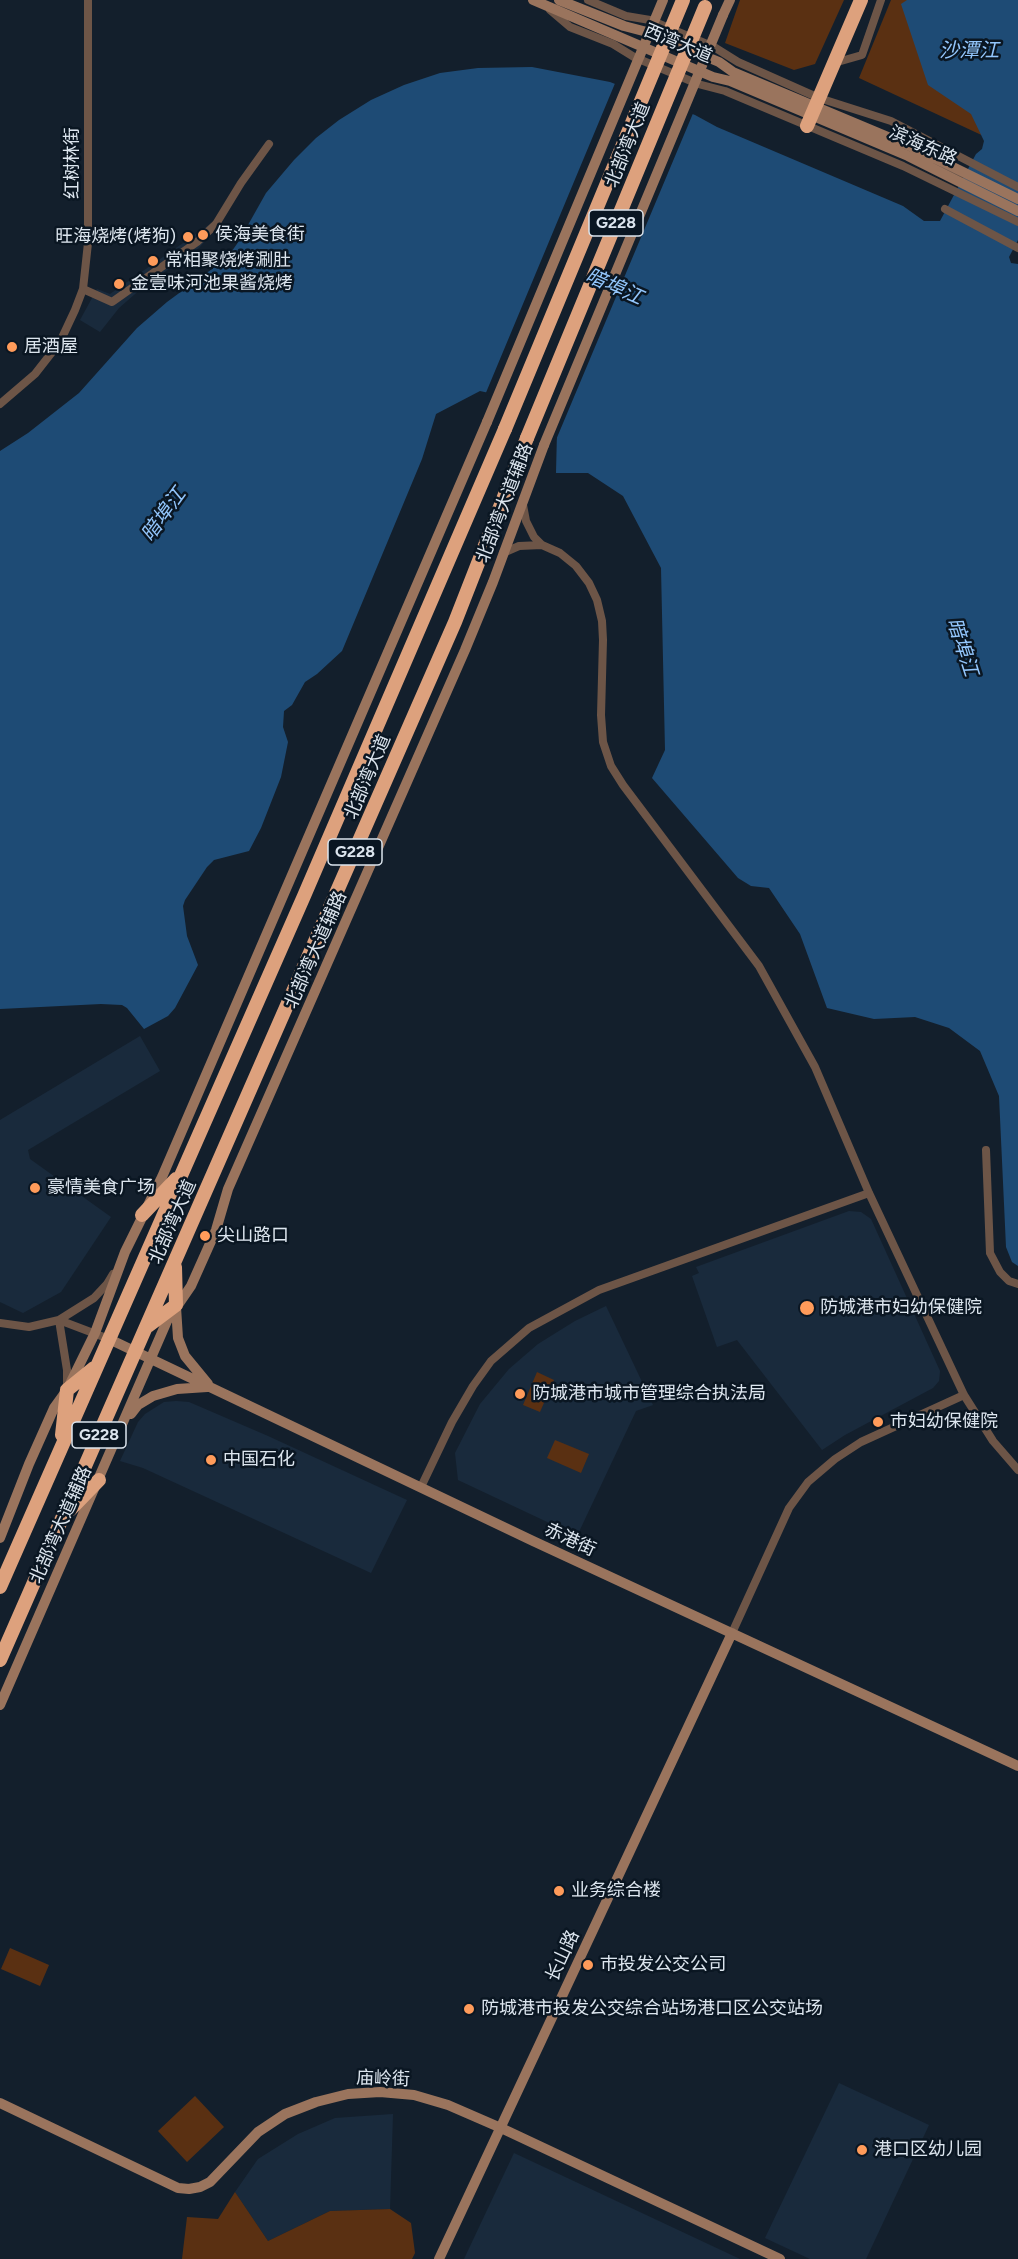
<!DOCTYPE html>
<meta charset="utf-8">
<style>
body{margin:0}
canvas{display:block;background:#131f2c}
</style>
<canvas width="1018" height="2259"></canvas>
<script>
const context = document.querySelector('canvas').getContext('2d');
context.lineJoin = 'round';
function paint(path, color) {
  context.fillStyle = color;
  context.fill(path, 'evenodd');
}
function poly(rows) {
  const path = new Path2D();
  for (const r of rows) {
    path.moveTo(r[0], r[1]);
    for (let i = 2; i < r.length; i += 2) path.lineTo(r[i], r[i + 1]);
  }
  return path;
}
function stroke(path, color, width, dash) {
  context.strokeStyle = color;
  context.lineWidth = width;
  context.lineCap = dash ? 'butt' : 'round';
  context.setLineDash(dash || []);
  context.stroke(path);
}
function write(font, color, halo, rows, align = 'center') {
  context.font = font + ' Figtree,"Noto Sans SC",sans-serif';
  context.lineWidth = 5;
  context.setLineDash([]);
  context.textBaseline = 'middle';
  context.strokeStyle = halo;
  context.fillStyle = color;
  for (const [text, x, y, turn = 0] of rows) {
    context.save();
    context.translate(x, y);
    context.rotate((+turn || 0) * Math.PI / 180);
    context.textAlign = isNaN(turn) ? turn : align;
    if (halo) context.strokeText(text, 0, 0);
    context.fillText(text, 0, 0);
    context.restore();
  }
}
const built = poly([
 [256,165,217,227,199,248,143,287,119,308,100,332,80,320,97,289,110,294,213,222],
 [140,1036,160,1071,28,1150,30,1159,111,1217,61,1292,23,1313,0,1302,0,1120],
 [849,1211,861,1212,871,1219,940,1371,939,1381,933,1388,845,1435,822,1450,737,1340,717,1347,692,1276,699,1273,696,1267],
 [606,1306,653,1405,636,1411,577,1536,458,1480,455,1453,480,1404,509,1369,538,1344,575,1321],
 [176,1401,189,1402,268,1436,407,1500,371,1573,143,1468,120,1461,138,1422,145,1414,164,1402],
 [839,2083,929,2125,866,2259,810,2259,765,2238],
 [393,2114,390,2209,330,2211,268,2241,235,2192,258,2159,298,2134,335,2118],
 [514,2153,740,2259,464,2259]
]);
const green = poly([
 [740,0,844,0,815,64,794,70,725,43],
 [891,0,1018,0,1018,152,859,78],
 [537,1372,554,1380,540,1412,523,1405],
 [555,1440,589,1454,581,1473,547,1458],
 [10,1948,49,1965,40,1986,1,1969],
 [195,2096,224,2127,187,2162,158,2131],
 [235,2192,268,2241,330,2211,390,2209,411,2223,415,2253,412,2259,182,2259,187,2217,218,2219]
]);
const water = poly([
 [907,0,1018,0,1018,240,1009,257,1011,263,1018,264,1018,1266,1012,1262,1006,1247,999,1096,980,1051,949,1028,915,1017,874,1019,827,1008,800,934,769,888,751,886,738,878,652,778,665,750,661,568,623,496,588,473,556,473,557,432,543,405,480,391,436,414,422,459,342,651,317,674,305,682,292,705,284,711,283,727,288,742,281,777,261,828,249,851,214,860,207,867,185,900,183,906,187,936,198,965,175,1008,168,1016,144,1029,127,1008,122,1005,101,1004,0,1009,0,451,28,433,79,393,137,328,167,302,227,258,239,241,266,193,294,160,316,138,339,120,371,100,404,85,440,73,478,68,532,67,610,82,695,115,717,127,903,206,924,221,940,221,976,154,982,149,984,141,971,114,928,85,901,4]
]);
const pier = poly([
 [616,81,694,111,553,447,554,432,541,407,485,395]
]);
const street = poly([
 [588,0,626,16,650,20,714,47,738,62,819,98,891,121,1018,187],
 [550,10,570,27,613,44,634,57,698,84,725,91,903,166,1018,222],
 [834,63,862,55,881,0],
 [945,209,1018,248],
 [83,289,112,302,197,242,216,224,241,183,269,144],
 [0,404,35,374,60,342,75,310,83,289,88,243,88,0],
 [523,505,526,521,534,537,542,545,560,553,576,566,589,583,597,600,602,621,603,640,601,715,603,742,611,766,623,785,759,966,815,1067,869,1193,964,1395,993,1441,1018,1470],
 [503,553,519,546,542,545],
 [986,1150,990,1253,1000,1272,1009,1281,1018,1284],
 [0,1323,29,1327,59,1320,109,1339],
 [67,1386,67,1370,59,1320,94,1298,107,1284,113,1274],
 [421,1487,452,1422,473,1386,491,1361,529,1328,599,1290,869,1193],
 [732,1633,789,1508,808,1482,835,1459,861,1442,964,1395]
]);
const secondary = poly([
 [533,0,713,77,730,81,908,156,1018,211],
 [559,0,624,26,647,32,719,62,733,72,912,147,1018,199],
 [723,15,730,0],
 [176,1307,178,1338,185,1356,208,1384],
 [109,1339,533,1541,1018,1766],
 [131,1414,138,1405,153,1396,177,1389,207,1387],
 [0,1538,29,1464,54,1408,67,1390,95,1333,125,1252,162,1177,487,422],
 [0,1705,167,1321,191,1286,216,1230,228,1189,465,650,493,582,544,445],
 [0,2103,178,2188,189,2189,200,2187,210,2182,258,2132,285,2114,316,2102,348,2094,380,2092,414,2095,448,2105,501,2128,780,2259],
 [439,2259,732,1633]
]);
const highway = poly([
 [807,126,861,0],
 [142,1215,176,1179],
 [148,1326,176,1305,175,1267],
 [62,1435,67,1390,94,1368],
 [70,1510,99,1480],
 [0,1587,304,896,505,429],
 [0,1660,455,622,527,438]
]);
const secondaryBridge = poly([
 [487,422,663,0],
 [544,445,723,15]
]);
const highwayBridge = poly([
 [505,429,683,0],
 [527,438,705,7]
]);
const markers = [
 [203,235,6,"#ff9b5a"],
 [188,237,6,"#ff9b5a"],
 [153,261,6,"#ff9b5a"],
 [119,284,6,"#ff9b5a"],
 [12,347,6,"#ff9b5a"],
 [35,1188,6,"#ff9b5a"],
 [205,1236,6,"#ff9b5a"],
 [807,1308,8,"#ff9b5a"],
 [520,1394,6,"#ff9b5a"],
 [878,1422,6,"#ff9b5a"],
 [211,1460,6,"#ff9b5a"],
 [559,1891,6,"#ff9b5a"],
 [588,1965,6,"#ff9b5a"],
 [469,2009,6,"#ff9b5a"],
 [862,2150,6,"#ff9b5a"]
];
const shields = [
 [616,223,54],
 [355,852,54],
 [99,1435,54]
];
const shieldNames = [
 ["G228",616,223],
 ["G228",355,852],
 ["G228",99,1435]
];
const streetNames = [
 ["西湾大道",678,44,23],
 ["北部湾大道",628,145,-68],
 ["滨海东路",923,146,24],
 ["红树林街",73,163,-90],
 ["北部湾大道辅路",505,503,-69],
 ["北部湾大道",368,777,-67],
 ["北部湾大道辅路",316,950,-66],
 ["北部湾大道",173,1222,-66],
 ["北部湾大道辅路",61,1525,-66],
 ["赤港街",570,1540,25],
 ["长山路",563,1956,-65],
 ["庙岭街",383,2079,2]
];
const poiNames = [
 ["侯海美食街",215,235],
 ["旺海烧烤(烤狗)",176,237,"right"],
 ["常相聚烧烤涮肚",165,261],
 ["金壹味河池果酱烧烤",131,284],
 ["居酒屋",24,347],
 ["豪情美食广场",47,1188],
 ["尖山路口",217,1236],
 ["防城港市妇幼保健院",820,1308],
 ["防城港市城市管理综合执法局",532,1394],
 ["巿妇幼保健院",890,1422],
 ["中国石化",223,1460],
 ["业务综合楼",571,1891],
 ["巿投发公交公司",600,1965],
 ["防城港市投发公交综合站场港口区公交站场",481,2009],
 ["港口区幼儿园",874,2150]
];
const waterNames = [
 ["沙潭江",969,51],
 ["暗埠江",614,287,24],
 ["暗埠江",164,515,-54],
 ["暗埠江",962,647,72]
];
paint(built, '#192a3c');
paint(green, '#5a3012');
paint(water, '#1e4b75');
paint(pier, '#131f2c');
stroke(street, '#6d5547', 8);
stroke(secondary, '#9a745d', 10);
stroke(highway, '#dda17d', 14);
stroke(secondaryBridge, '#9a745d', 10);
stroke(highwayBridge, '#dda17d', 14);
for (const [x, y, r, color] of markers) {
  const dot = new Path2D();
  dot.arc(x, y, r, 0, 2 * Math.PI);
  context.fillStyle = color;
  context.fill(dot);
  stroke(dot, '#0a1622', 2);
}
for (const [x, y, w] of shields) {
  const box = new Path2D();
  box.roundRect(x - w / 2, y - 13, w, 26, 4.5);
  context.fillStyle = '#0a1622';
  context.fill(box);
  stroke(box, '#dce5ee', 1.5);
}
write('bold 16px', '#dce5ee', null, shieldNames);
write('18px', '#dce5ee', '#0a1622', streetNames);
write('18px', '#dce5ee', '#0a1622', poiNames, 'left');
write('italic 20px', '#93c6fc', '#0a1622', waterNames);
</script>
